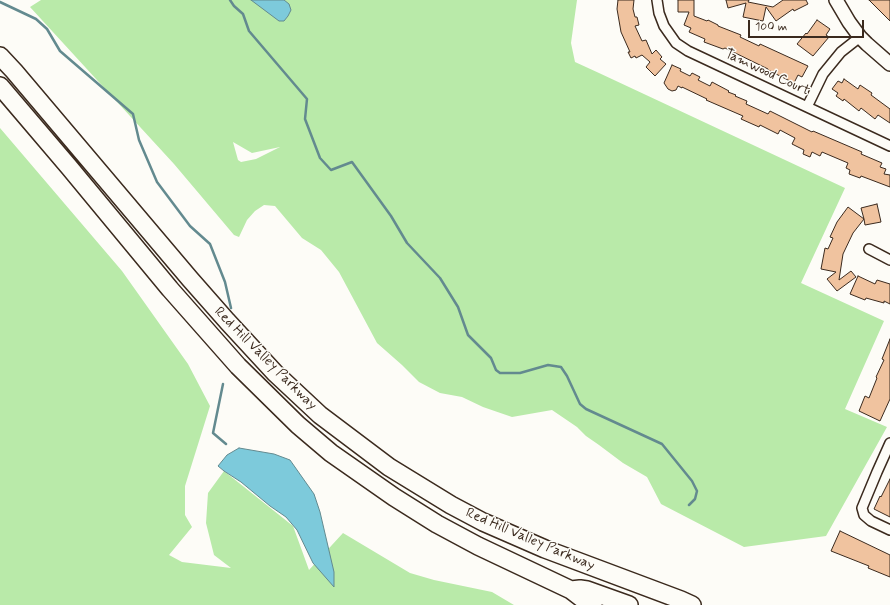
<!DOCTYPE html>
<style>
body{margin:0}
#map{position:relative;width:890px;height:605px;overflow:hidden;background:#fdfcf7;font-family:Mynerve,sans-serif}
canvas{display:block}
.scale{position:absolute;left:748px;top:20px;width:116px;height:18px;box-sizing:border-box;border:2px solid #3b2a1e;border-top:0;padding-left:5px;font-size:12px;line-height:14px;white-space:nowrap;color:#3b2a1e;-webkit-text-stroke:3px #fdfcf7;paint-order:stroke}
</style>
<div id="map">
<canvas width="890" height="605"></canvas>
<div class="scale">100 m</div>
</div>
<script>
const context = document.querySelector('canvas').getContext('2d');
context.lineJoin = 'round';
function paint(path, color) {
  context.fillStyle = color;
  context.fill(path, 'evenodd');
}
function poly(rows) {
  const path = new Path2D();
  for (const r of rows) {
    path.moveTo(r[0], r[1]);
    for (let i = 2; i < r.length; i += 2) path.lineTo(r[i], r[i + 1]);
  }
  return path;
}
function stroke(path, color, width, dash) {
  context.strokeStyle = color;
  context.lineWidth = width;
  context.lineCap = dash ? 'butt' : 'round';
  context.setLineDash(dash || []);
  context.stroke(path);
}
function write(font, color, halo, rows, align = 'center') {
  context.font = font + ' Mynerve,sans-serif';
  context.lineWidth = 3;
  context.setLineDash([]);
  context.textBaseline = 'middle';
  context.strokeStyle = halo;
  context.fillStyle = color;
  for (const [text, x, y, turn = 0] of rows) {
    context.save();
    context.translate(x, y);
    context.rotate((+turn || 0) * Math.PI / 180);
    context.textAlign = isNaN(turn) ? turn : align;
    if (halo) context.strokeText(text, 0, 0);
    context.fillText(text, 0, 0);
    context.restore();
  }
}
const green = poly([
 [41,0,577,0,571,43,575,62,599,73,845,188,801,283,884,321,845,409,887,427,826,536,744,547,661,504,647,477,623,463,599,445,586,436,577,427,552,410,512,417,483,407,462,397,440,393,419,382,402,365,377,343,339,272,321,250,302,238,275,206,264,205,255,211,247,220,239,237,234,235,174,164,30,7],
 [233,142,252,153,280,147,256,159,241,162,238,160],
 [0,128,122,271,188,364,210,406,185,486,185,515,192,527,169,555,182,562,231,568,214,555,206,523,208,493,224,471,293,526,309,570,343,533,410,573,434,580,492,592,514,605,0,605]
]);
const water = poly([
 [251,0,284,0,289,4,291,10,288,16,284,21,279,21,251,0],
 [239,448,274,454,290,460,314,494,320,512,334,572,334,587,313,563,297,530,286,517,270,506,241,482,224,471,218,466,227,455,239,448]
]);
const stream = poly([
 [230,0,234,6,243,14,249,31,307,99,305,119,320,158,331,170,352,162,391,216,407,243,440,278,458,307,468,335,491,358,496,370,500,373,520,373,548,365,561,367,567,376,580,404,586,409,662,444,692,481,697,491,695,499,689,505],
 [0,2,36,19,47,29,60,51,133,114,139,140,157,182,190,226,210,244,225,282,231,308],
 [223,384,213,433,226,444]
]);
const building = poly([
 [618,0,634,0,633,9,635,17,637,17,639,25,635,26,642,41,646,40,652,54,656,50,662,57,660,59,666,64,655,76,646,67,650,62,642,55,636,58,635,56,631,58,628,52,630,52,621,32,617,9,618,0],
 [678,0,694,0,694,16,707,21,708,20,718,25,718,26,741,35,740,37,759,46,760,44,808,66,802,77,798,75,794,83,768,70,768,69,725,48,723,49,704,42,705,39,689,32,691,28,684,25,689,12,678,12,678,0],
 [726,0,749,0,748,2,773,7,783,0,806,0,808,4,794,11,793,9,776,21,766,7,763,21,743,17,746,3,728,8,726,0],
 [869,0,890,0,890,21,869,0],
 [817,20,830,29,826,35,829,37,813,56,797,44,806,33,807,34,817,20],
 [672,65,681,69,680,71,690,76,692,73,700,77,698,80,710,86,712,82,729,91,728,92,736,95,735,96,747,101,746,104,768,114,770,111,812,132,813,131,862,152,861,154,882,163,880,167,886,169,884,174,890,175,890,187,861,176,860,178,849,174,850,170,846,168,848,163,822,152,820,156,812,152,810,157,803,154,804,150,792,144,795,138,780,130,778,134,760,125,759,127,741,119,743,116,706,100,707,99,682,87,682,88,678,86,676,90,672,91,668,89,664,83,672,65],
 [844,79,858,89,860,85,872,93,871,95,890,109,890,123,878,115,875,119,861,108,859,111,844,99,843,101,836,96,838,93,832,89,838,81,842,83,844,79],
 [877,204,881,222,865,225,864,219,853,233,843,254,839,280,851,271,856,277,837,291,827,279,836,272,821,269,825,248,828,249,833,238,830,237,837,222,848,207,864,219,861,208,877,204],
 [858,276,875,284,877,280,890,284,890,304,884,301,884,303,866,298,865,300,850,294,858,276],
 [890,339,890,399,880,421,859,411,865,396,869,398,877,378,876,377,884,360,882,359,890,339],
 [890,479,890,517,874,509,880,496,881,497,890,479],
 [840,531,890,555,890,577,868,568,869,566,831,551,840,531]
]);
const street = poly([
 [657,0,659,13,664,26,676,43,688,51,890,146],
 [807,107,823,74,841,52,860,37],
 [869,249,890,260],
 [890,443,877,472,862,508,864,515,871,521,890,530]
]);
const secondary = poly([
 [836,0,849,22,860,37,867,44,890,64]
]);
const highway = poly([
 [0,56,14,71,190,279,227,321,275,373,320,415,389,467,451,505,483,522,545,549,681,600,692,605],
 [0,86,69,167,170,289,238,366,298,425,331,453,394,497,437,524,478,546,571,590,580,589,587,590,629,605],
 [571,590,584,600,593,605]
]);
const streetNames = [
 ["Tamwood Court",767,73,25],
 ["Red Hill Valley Parkway",265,359,45],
 ["Red Hill Valley Parkway",530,540,23]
];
paint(green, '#b9eaa9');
paint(water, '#7dcadb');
stroke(water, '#638a8f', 1);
stroke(stream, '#638a8f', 2.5);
paint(building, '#f0c39f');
stroke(building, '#3b2a1e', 1);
stroke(street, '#3b2a1e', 12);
stroke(secondary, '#3b2a1e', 16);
stroke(highway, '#3b2a1e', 20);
stroke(street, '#fdfcf7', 9);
stroke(secondary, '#fdfcf7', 13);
stroke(highway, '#fdfcf7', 17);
write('14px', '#3b2a1e', '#fdfcf7', streetNames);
</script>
